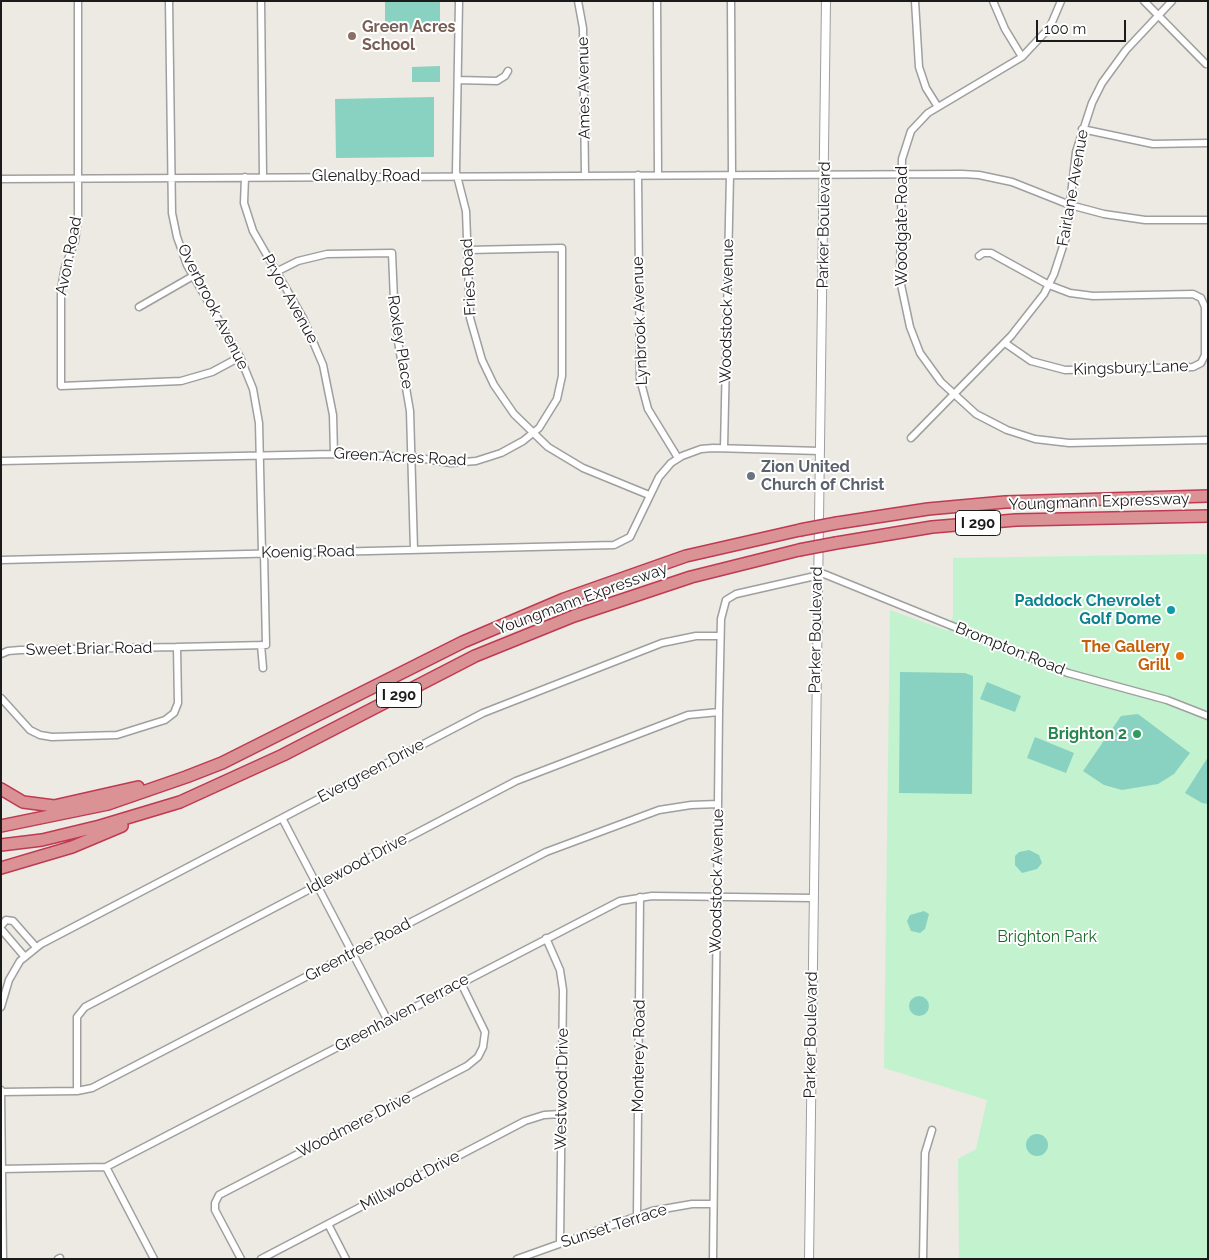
<!DOCTYPE html>
<style>
body{margin:0}
#map{position:relative;width:1209px;height:1260px;overflow:hidden;background:#eceae2;font-family:Raleway,sans-serif}
canvas{display:block}
.frame{position:absolute;inset:0;border:2px solid #1b1b1b;pointer-events:none}
.scale{position:absolute;left:1036px;top:20px;width:90px;height:22px;box-sizing:border-box;border:2px solid #1b1b1b;border-top:0;padding-left:6px;font-size:15px;line-height:18px;white-space:nowrap;color:#1b1b1b;-webkit-text-stroke:4px #fff;paint-order:stroke}
</style>
<div id="map">
<canvas width="1209" height="1260"></canvas>
<div class="frame"></div>
<div class="scale">100 m</div>
</div>
<script>
const context = document.querySelector('canvas').getContext('2d');
context.lineJoin = 'round';
function paint(path, color) {
  context.fillStyle = color;
  context.fill(path, 'evenodd');
}
function poly(rows) {
  const path = new Path2D();
  for (const r of rows) {
    if (r.length === 3) {
      path.moveTo(r[0] + r[2], r[1]);
      path.arc(r[0], r[1], r[2], 0, 2 * Math.PI);
      continue;
    }
    path.moveTo(r[0], r[1]);
    for (let i = 2; i < r.length; i += 2) path.lineTo(r[i], r[i + 1]);
  }
  return path;
}
function stroke(path, color, width, dash) {
  context.strokeStyle = color;
  context.lineWidth = width;
  context.lineCap = dash ? 'butt' : 'round';
  context.setLineDash(dash || []);
  context.stroke(path);
}
function write(font, color, halo, rows, align = 'center') {
  context.font = font + ' Raleway,sans-serif';
  context.lineWidth = 4;
  context.setLineDash([]);
  context.textBaseline = 'middle';
  context.strokeStyle = halo;
  context.fillStyle = color;
  for (const [text, x, y, turn = 0] of rows) {
    context.save();
    context.translate(x, y);
    context.rotate((+turn || 0) * Math.PI / 180);
    context.textAlign = isNaN(turn) ? turn : align;
    if (halo) context.strokeText(text, 0, 0);
    context.fillText(text, 0, 0);
    context.restore();
  }
}
const park = poly([
 [1208,554,1208,1259,959,1259,958,1159,976,1149,987,1100,884,1068,890,610,948,631,953,616,953,558]
]);
const pitch = poly([
 [385,1,440,1,440,29,385,29],
 [440,66,440,82,412,82,412,67],
 [434,97,434,157,336,158,335,99],
 [900,672,965,673,973,676,972,794,899,793],
 [987,682,1021,696,1015,712,980,699],
 [1138,714,1190,753,1174,774,1158,784,1122,790,1104,785,1083,771,1121,716],
 [1035,737,1074,753,1066,773,1027,758],
 [1208,757,1208,804,1202,803,1185,793],
 [1029,850,1039,855,1042,863,1037,869,1022,873,1015,865,1015,856,1019,852],
 [924,911,929,914,925,929,920,933,911,931,907,921,910,915],
 [919,1006,10],
 [1037,1145,11]
]);
const minor = poly([
 [78,1,78,218,75,241,65,267,61,289,61,386,181,381,212,372,240,357],
 [169,1,172,213,177,237,187,265,240,357,253,389,259,423,262,553],
 [261,1,263,176],
 [459,1,456,172,466,211,470,318,482,360,494,385,514,414,548,447,583,468,649,495],
 [578,1,583,28,585,175],
 [657,1,658,175],
 [731,1,732,175],
 [915,1,919,67,926,88,938,107],
 [993,1,1005,29,1022,57],
 [1061,1,1050,27,1022,57,928,113,911,131,902,159,900,280,910,327,920,353,941,382,976,414,1007,430,1035,439,1069,443,1208,440],
 [1144,1,1206,64],
 [458,80,497,81,505,76,508,71],
 [1082,129,1153,144,1208,143],
 [638,175,640,379,648,409,678,458],
 [245,177,244,203,253,231,303,318,323,365,333,415,334,454],
 [1,179,962,174,979,175,1012,182,1070,205,1104,214,1145,220,1208,220],
 [979,256,983,253,991,253,1049,285,1070,293,1093,296,1193,294,1201,298,1205,307,1205,355,1201,363,1193,367,1065,370,1031,361,1005,343],
 [276,272,298,261,327,254,392,253,395,324,410,411,414,550],
 [139,307,193,276],
 [911,438,1011,336,1044,294,1054,274,1066,237,1076,152,1092,103,1102,83,1126,50,1172,1],
 [724,448,730,175],
 [1,461,334,454,412,457,451,463,476,461,501,453,523,441,539,428,557,399,562,376,562,248,467,250],
 [1,560,614,545,630,537,659,477,671,463,682,456,701,449,713,448,820,451],
 [261,645,263,668],
 [177,647,266,645,264,553],
 [1,654,8,651,20,650,177,647,178,703,174,713,165,720,117,735,52,737,40,735,30,730,1,698],
 [282,818,388,1021],
 [1,926,6,920,13,921,36,947],
 [1,929,24,956],
 [546,938,560,970,563,990,560,1243],
 [1,1007,9,980,20,961,41,944,483,713,662,643,696,636,720,636],
 [1,1090,3,1259],
 [77,1091,77,1017,85,1007,516,781,688,715,719,712],
 [1,1092,77,1091,92,1088,546,852,659,810,691,805,718,804],
 [106,1167,154,1259],
 [1,1169,106,1167,620,901,652,896,813,898],
 [637,1216,640,897],
 [328,1224,346,1259],
 [58,1259,60,1258],
 [241,1259,215,1210,215,1203,219,1195,467,1066,478,1057,483,1047,485,1032,461,983],
 [261,1259,525,1121,544,1115,561,1114],
 [517,1259,652,1211,692,1204,713,1204],
 [713,1259,719,712,721,619,726,600,736,594,824,574,1068,673,1167,700,1208,716],
 [923,1259,925,1153,932,1130]
]);
const tertiary = poly([
 [809,1259,826,1]
]);
const motorway = poly([
 [837,523,928,509,1005,502,1208,496],
 [836,543,932,527,1016,520,1208,516],
 [1,789,23,802,54,806,138,787],
 [1,826,108,804,186,777,222,763,463,642,564,599,686,556,800,530],
 [1,845,42,840,100,826,180,802,283,755,475,656,574,616,691,577,799,550],
 [1,868,72,847,122,826]
]);
const motorwayBridge = poly([
 [800,530,837,523],
 [799,550,836,543]
]);
const markers = [
 [352,36,5,"#8d6e63"],
 [751,476,5,"#6b7280"],
 [1171,610,5,"#0f9aa8"],
 [1180,656,5,"#e8710a"],
 [1137,734,5,"#2e9e5b"]
];
const shields = [
 [978,523,45],
 [399,695,45]
];
const shieldNames = [
 ["I 290",978,523],
 ["I 290",399,695]
];
const educationNames = [
 ["Green Acres",362,27],
 ["School",362,45]
];
const streetNames = [
 ["Ames Avenue",584,88,-91],
 ["Glenalby Road",366,176],
 ["Fairlane Avenue",1073,188,-80],
 ["Parker Boulevard",824,225,-89],
 ["Woodgate Road",902,226,-90],
 ["Avon Road",69,256,-79],
 ["Fries Road",469,277,-93],
 ["Pryor Avenue",290,299,61],
 ["Overbrook Avenue",213,307,63],
 ["Woodstock Avenue",727,311,-89],
 ["Lynbrook Avenue",640,321,-92],
 ["Roxley Place",400,342,81],
 ["Kingsbury Lane",1131,368,-2],
 ["Green Acres Road",400,457,3],
 ["Youngmann Expressway",1099,502,-2],
 ["Koenig Road",308,552,-1],
 ["Youngmann Expressway",582,599,-20],
 ["Parker Boulevard",816,630,-89],
 ["Sweet Briar Road",89,649,-1],
 ["Brompton Road",1010,649,22],
 ["Evergreen Drive",371,771,-28],
 ["Idlewood Drive",357,864,-28],
 ["Woodstock Avenue",717,881,-89],
 ["Greentree Road",358,950,-28],
 ["Greenhaven Terrace",402,1013,-28],
 ["Parker Boulevard",811,1035,-89],
 ["Monterey Road",639,1056,-89],
 ["Westwood Drive",562,1089,-89],
 ["Woodmere Drive",354,1125,-27],
 ["Millwood Drive",410,1181,-28],
 ["Sunset Terrace",614,1226,-18]
];
const worshipNames = [
 ["Zion United",761,467],
 ["Church of Christ",761,485]
];
const cultureNames = [
 ["Paddock Chevrolet",1161,601],
 ["Golf Dome",1161,619]
];
const foodNames = [
 ["The Gallery",1170,647],
 ["Grill",1170,665]
];
const leisureNames = [
 ["Brighton 2",1127,734]
];
const parkNames = [
 ["Brighton Park",1047,937]
];
paint(park, '#c3f2ce');
paint(pitch, '#89d2c1');
stroke(minor, '#9f9f9f', 9);
stroke(tertiary, '#9f9f9f', 10);
stroke(motorway, '#c03953', 14);
stroke(minor, '#fff', 6);
stroke(tertiary, '#fff', 8);
stroke(motorway, '#da9295', 11);
stroke(motorwayBridge, '#c03953', 14, []);
stroke(motorwayBridge, '#da9295', 11);
for (const [x, y, r, color] of markers) {
  const dot = new Path2D();
  dot.arc(x, y, r, 0, 2 * Math.PI);
  context.fillStyle = color;
  context.fill(dot);
  stroke(dot, '#fff', 2);
}
for (const [x, y, w] of shields) {
  const box = new Path2D();
  box.roundRect(x - w / 2, y - 12.5, w, 25, 4);
  context.fillStyle = '#fff';
  context.fill(box);
  stroke(box, '#1b1b1b', 1);
}
write('bold 15px', '#1b1b1b', null, shieldNames);
write('bold 16px', '#785e54', '#fff', educationNames, 'left');
write('16px', '#1b1b1b', '#fff', streetNames);
write('bold 16px', '#5b616d', '#fff', worshipNames, 'left');
write('bold 16px', '#0d838f', '#fff', cultureNames, 'right');
write('bold 16px', '#c56008', '#fff', foodNames, 'right');
write('bold 16px', '#27864d', '#fff', leisureNames, 'right');
write('16px', '#186b2b', '#fff', parkNames);
</script>
